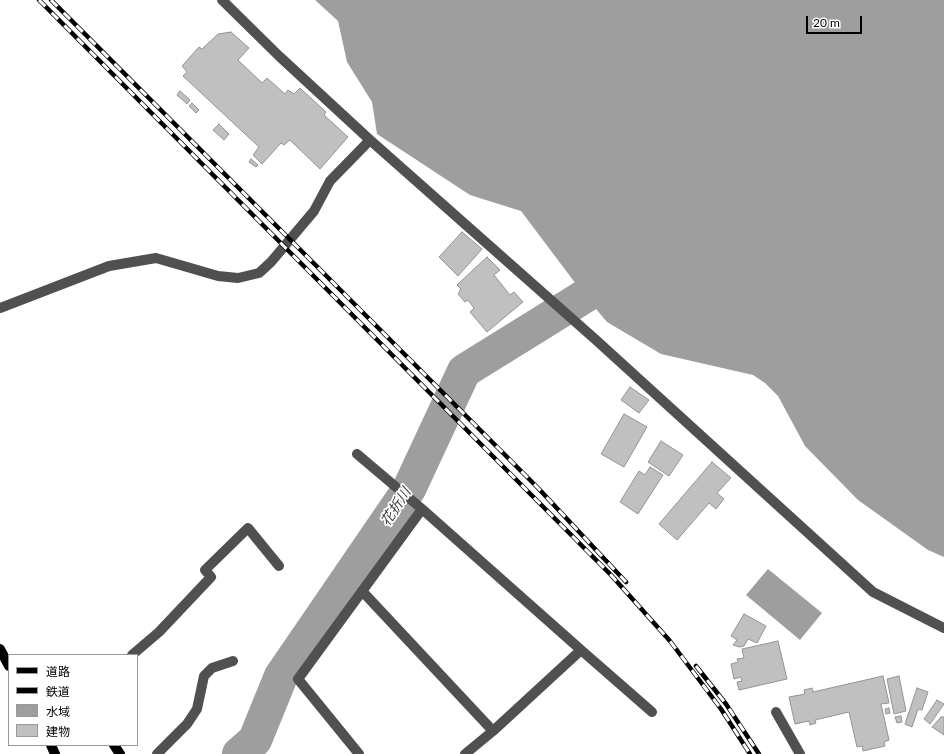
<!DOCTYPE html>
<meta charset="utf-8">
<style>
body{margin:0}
#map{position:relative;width:944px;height:754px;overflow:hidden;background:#fff;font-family:Lato,"Noto Sans JP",sans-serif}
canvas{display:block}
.legend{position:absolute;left:8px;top:654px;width:130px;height:92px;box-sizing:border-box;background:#fff;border:1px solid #999;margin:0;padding:5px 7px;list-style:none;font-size:12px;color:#000}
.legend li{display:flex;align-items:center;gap:8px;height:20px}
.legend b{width:20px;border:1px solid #999}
.scale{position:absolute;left:806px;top:16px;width:56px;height:18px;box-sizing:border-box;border:2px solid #000;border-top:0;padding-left:5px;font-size:12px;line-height:14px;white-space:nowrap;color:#000;-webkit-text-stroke:3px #fff;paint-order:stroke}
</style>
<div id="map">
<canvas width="944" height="754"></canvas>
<ul class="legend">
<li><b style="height:5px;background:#000"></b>道路</li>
<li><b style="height:5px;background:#000"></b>鉄道</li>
<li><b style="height:11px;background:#9e9e9e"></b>水域</li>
<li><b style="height:11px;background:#c0c0c0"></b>建物</li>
</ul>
<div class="scale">20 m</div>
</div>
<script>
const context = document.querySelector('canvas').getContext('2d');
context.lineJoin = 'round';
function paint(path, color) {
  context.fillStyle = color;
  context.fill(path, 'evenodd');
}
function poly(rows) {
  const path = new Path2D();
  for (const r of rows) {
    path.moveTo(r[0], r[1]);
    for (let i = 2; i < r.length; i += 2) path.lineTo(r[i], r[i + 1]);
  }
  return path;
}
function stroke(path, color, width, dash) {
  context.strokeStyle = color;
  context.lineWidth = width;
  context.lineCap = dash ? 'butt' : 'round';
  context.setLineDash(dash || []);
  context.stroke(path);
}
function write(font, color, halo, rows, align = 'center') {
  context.font = font + ' Lato,"Noto Sans JP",sans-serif';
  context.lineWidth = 3.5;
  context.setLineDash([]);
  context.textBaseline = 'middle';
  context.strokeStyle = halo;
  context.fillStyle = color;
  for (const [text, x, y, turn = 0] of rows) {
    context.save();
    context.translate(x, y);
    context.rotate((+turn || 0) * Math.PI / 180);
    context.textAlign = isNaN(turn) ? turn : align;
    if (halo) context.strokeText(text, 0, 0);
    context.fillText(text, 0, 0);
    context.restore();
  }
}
const water = poly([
 [315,0,944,0,944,557,928,550,858,500,805,446,778,396,765,383,753,375,661,354,607,322,585,296,521,211,470,195,377,134,372,102,347,62,338,21],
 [768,569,822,613,800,640,746,595]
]);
const river = poly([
 [239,754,255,740,281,676,409,489,464,371,585,296]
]);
const building = poly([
 [231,32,249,48,238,60,262,83,267,78,285,94,288,90,294,94,300,88,326,112,324,115,348,137,320,169,290,140,284,145,281,143,262,164,253,155,259,147,183,76,187,72,182,66,199,47,202,49,218,34,231,32],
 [180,91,190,100,187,104,177,95,180,91],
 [192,103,199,110,196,113,189,106,192,103],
 [219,124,229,134,224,140,213,130,219,124],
 [251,159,258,165,256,167,249,162,251,159],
 [462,232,482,249,458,276,439,257,462,232],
 [487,257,500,270,494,275,510,295,514,292,523,302,487,332,470,312,474,308,468,300,465,302,458,294,461,289,457,285,487,257],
 [630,387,649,400,639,413,621,400,630,387],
 [624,414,647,427,624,467,601,454,624,414],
 [661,441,683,455,669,476,648,462,661,441],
 [712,462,731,478,717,493,724,499,716,509,709,503,677,540,659,524,712,462],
 [650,467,663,475,638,514,620,502,639,471,645,475,650,467],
 [744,614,766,626,757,643,748,639,744,646,740,647,733,645,737,640,731,636,744,614],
 [778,641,787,679,739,690,737,682,742,681,741,677,734,679,731,664,738,662,737,659,744,658,742,649,778,641],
 [883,676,889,703,881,704,889,740,884,742,885,746,863,751,862,746,857,747,849,712,815,720,816,723,810,725,809,721,795,724,789,697,805,694,804,690,812,688,813,692,883,676],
 [899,676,906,711,894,714,887,679,899,676],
 [917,688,928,692,922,710,918,709,912,727,905,724,917,688],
 [937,700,944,704,930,724,924,719,937,700],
 [889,708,890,713,886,714,885,709,889,708],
 [901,716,902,722,897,723,895,717,901,716],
 [941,717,944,717,944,735,932,727,941,717]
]);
const minor = poly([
 [222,0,279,56,370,140,596,340,873,592,944,628],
 [0,308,109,266,156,258,218,276,238,278,259,273,271,262,314,211,330,181,370,140],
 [357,454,422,509,581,650,493,731,465,754],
 [362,591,493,731],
 [581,650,652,712],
 [132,655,159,632,211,577,205,570,248,528,279,566],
 [776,712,800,754],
 [157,754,187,724,197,709,204,676,212,668,233,661],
 [359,754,298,679,422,509]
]);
const major = poly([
 [0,649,9,666],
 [51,745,55,754],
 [114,745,120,754]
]);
const rail = poly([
 [39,0,611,575,670,641,721,709,750,754],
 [51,0,538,488,626,582],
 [696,666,726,704,759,754]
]);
const waterNames = [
 ["花折川",396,507,-57]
];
paint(water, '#9e9e9e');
stroke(river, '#9e9e9e', 34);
paint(building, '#c0c0c0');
stroke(building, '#949494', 1);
stroke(minor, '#505050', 10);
stroke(major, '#000', 10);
stroke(rail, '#000', 4.5);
stroke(rail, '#fff', 3, [9]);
write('italic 14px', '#3f3f3f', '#fff', waterNames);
</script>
